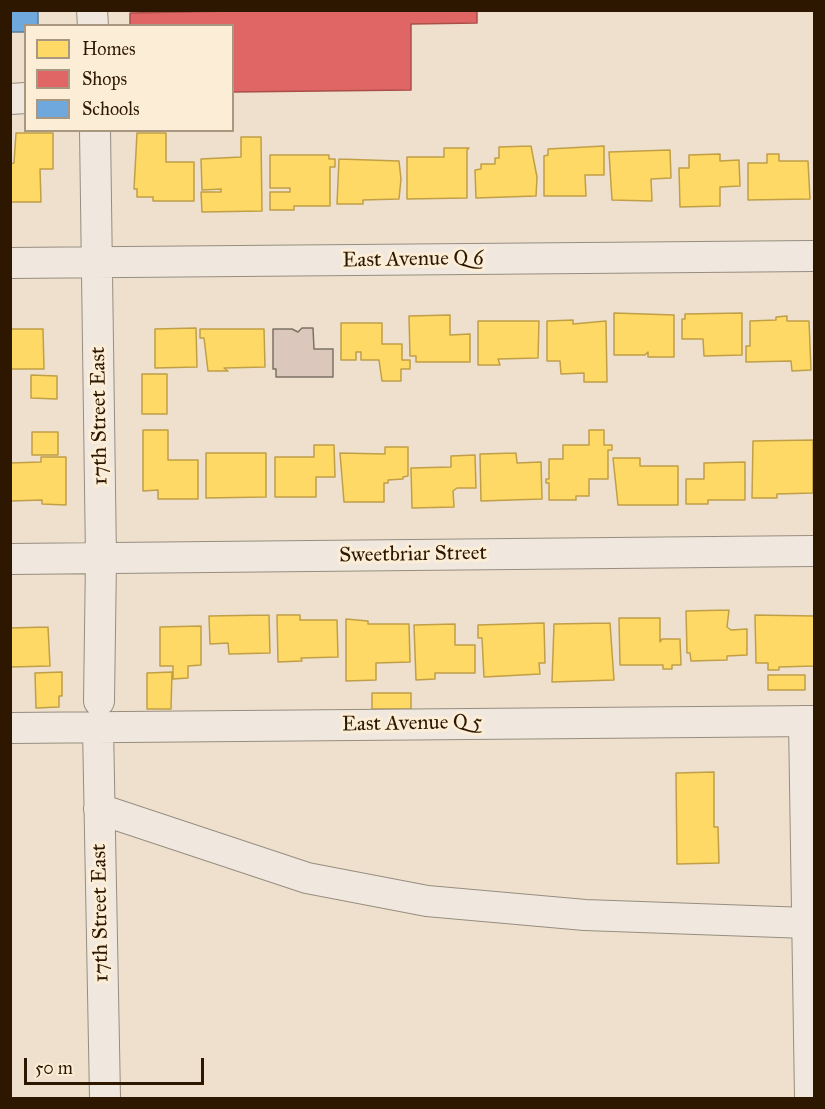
<!DOCTYPE html>
<style>
body{margin:0}
#map{position:relative;width:825px;height:1109px;overflow:hidden;background:#eee0cd;font-family:"IM FELL Great Primer",serif}
canvas{display:block}
.frame{position:absolute;inset:0;border:12px solid #2d1700;pointer-events:none}
.legend{position:absolute;left:24px;top:24px;width:210px;height:108px;box-sizing:border-box;background:#fcedd6;border:2px solid #a99780;margin:0;padding:8px 10px;list-style:none;font-size:18px;color:#2d1700}
.legend li{display:flex;align-items:center;gap:12px;height:30px}
.legend b{width:30px;border:2px solid #a99780}
.scale{position:absolute;left:24px;top:1058px;width:180px;height:27px;box-sizing:border-box;border:3px solid #2d1700;border-top:0;padding-left:8px;font-size:18px;line-height:21px;white-space:nowrap;color:#2d1700;-webkit-text-stroke:4px #fcedd6;paint-order:stroke}
</style>
<div id="map">
<canvas width="825" height="1109"></canvas>
<div class="frame"></div>
<ul class="legend">
<li><b style="height:16px;background:#ffd966"></b>Homes</li>
<li><b style="height:16px;background:#e06666"></b>Shops</li>
<li><b style="height:16px;background:#6fa8dc"></b>Schools</li>
</ul>
<div class="scale">50 m</div>
</div>
<script>
const context = document.querySelector('canvas').getContext('2d');
context.lineJoin = 'round';
function paint(path, color) {
  context.fillStyle = color;
  context.fill(path, 'evenodd');
}
function poly(rows) {
  const path = new Path2D();
  for (const r of rows) {
    path.moveTo(r[0], r[1]);
    for (let i = 2; i < r.length; i += 2) path.lineTo(r[i], r[i + 1]);
  }
  return path;
}
function stroke(path, color, width, dash) {
  context.strokeStyle = color;
  context.lineWidth = width;
  context.lineCap = dash ? 'butt' : 'round';
  context.setLineDash(dash || []);
  context.stroke(path);
}
function write(font, color, halo, rows, align = 'center') {
  context.font = font + ' "IM FELL Great Primer",serif';
  context.lineWidth = 6;
  context.setLineDash([]);
  context.textBaseline = 'middle';
  context.strokeStyle = halo;
  context.fillStyle = color;
  for (const [text, x, y, turn = 0] of rows) {
    context.save();
    context.translate(x, y);
    context.rotate((+turn || 0) * Math.PI / 180);
    context.textAlign = isNaN(turn) ? turn : align;
    if (halo) context.strokeText(text, 0, 0);
    context.fillText(text, 0, 0);
    context.restore();
  }
}
const homes = poly([
 [16,133,53,133,53,169,40,169,41,202,10,202,10,164,14,163,16,133],
 [137,133,166,133,166,162,194,162,194,201,153,201,153,197,137,197,137,189,134,189,137,133],
 [241,137,261,137,262,211,202,212,201,192,221,192,221,189,202,190,201,159,241,157,241,137],
 [531,146,537,177,536,196,476,198,475,170,481,169,481,164,495,164,495,158,499,158,499,147,531,146],
 [604,146,604,175,585,175,586,196,544,196,544,156,548,155,548,149,604,146],
 [444,148,469,148,467,150,467,198,407,199,407,157,444,157,444,148],
 [670,150,671,178,651,179,652,201,612,200,609,152,670,150],
 [720,154,720,161,739,160,740,186,720,187,720,206,680,207,679,168,689,168,689,155,720,154],
 [767,154,779,154,779,161,808,161,810,199,748,200,748,163,767,163,767,154],
 [270,155,329,155,329,159,335,159,335,167,330,167,330,206,294,206,294,210,270,210,270,192,290,192,290,188,270,188,270,155],
 [339,159,399,161,401,179,399,199,363,200,363,204,337,204,339,159],
 [614,313,674,315,674,357,648,357,648,352,645,355,614,355,614,313],
 [742,313,742,355,704,356,703,339,682,339,682,319,685,319,685,314,742,313],
 [450,315,450,335,470,334,470,362,416,362,416,356,410,356,409,316,450,315],
 [787,316,787,321,809,321,811,370,792,371,791,361,746,362,746,346,750,346,750,321,776,320,776,317,787,316],
 [573,320,573,324,606,321,607,382,584,382,584,373,561,374,560,361,547,361,547,321,573,320],
 [478,321,539,321,538,358,498,359,500,365,478,365,478,321],
 [341,323,382,323,382,344,402,344,402,360,410,360,410,369,401,369,401,381,382,381,379,360,361,360,361,352,356,352,356,360,341,360,341,323],
 [196,328,197,367,155,368,155,329,196,328],
 [10,329,43,329,44,369,10,369,10,329],
 [200,329,264,329,265,367,224,368,228,371,208,371,204,338,200,338,200,329],
 [142,374,167,374,167,414,142,414,142,374],
 [31,375,57,376,57,399,31,398,31,375],
 [143,430,168,430,168,460,198,460,198,499,158,499,158,490,143,491,143,430],
 [589,430,604,430,604,445,612,445,612,450,608,450,608,479,589,479,589,496,576,496,576,500,549,500,549,483,546,483,546,479,549,479,549,459,563,459,563,445,589,445,589,430],
 [32,432,58,432,58,455,32,455,32,432],
 [813,440,813,493,777,494,777,498,752,498,753,441,813,440],
 [314,445,334,445,335,477,316,477,316,497,275,497,275,457,314,457,314,445],
 [385,447,408,447,408,476,403,477,403,479,388,480,388,483,384,483,384,502,344,502,340,453,385,454,385,447],
 [206,453,266,453,266,497,206,498,206,453],
 [516,453,517,463,541,462,542,499,481,501,480,454,516,453],
 [475,455,476,488,457,488,453,491,454,507,412,508,411,468,451,467,451,456,475,455],
 [41,457,66,457,66,505,42,504,42,500,10,501,10,463,41,462,41,457],
 [613,458,640,458,640,466,678,466,678,505,618,505,613,458],
 [745,462,745,500,708,500,708,504,686,504,686,479,704,479,704,463,745,462],
 [729,610,727,627,731,630,747,629,747,655,727,656,727,660,691,661,690,653,687,653,686,611,729,610],
 [269,615,270,653,229,654,228,643,210,644,209,616,269,615],
 [277,615,300,615,300,620,337,620,338,657,301,658,302,661,278,662,277,615],
 [755,615,814,616,814,666,779,667,779,670,768,670,768,663,756,663,755,615],
 [619,618,660,618,660,642,662,639,680,639,681,665,672,665,672,669,663,669,663,665,620,665,619,618],
 [346,619,368,621,368,624,409,624,410,662,376,663,376,680,346,681,346,619],
 [544,623,545,663,539,663,540,674,484,677,482,638,478,638,478,625,544,623],
 [610,623,614,680,552,682,554,624,610,623],
 [455,624,455,645,475,645,475,673,435,673,435,679,416,680,414,625,455,624],
 [201,626,201,665,188,666,188,678,173,679,173,666,160,666,160,627,201,626],
 [48,627,50,666,10,667,10,628,48,627],
 [62,672,62,696,59,696,59,707,36,708,35,673,62,672],
 [172,672,171,709,147,709,147,673,172,672],
 [768,675,805,675,805,690,768,690,768,675],
 [372,693,411,693,411,709,372,709,372,693],
 [714,772,714,827,718,827,719,863,677,864,676,773,714,772]
]);
const shops = poly([
 [284,10,477,10,477,23,411,24,411,90,232,92,232,26,130,26,130,13,284,10]
]);
const schools = poly([
 [10,10,38,10,38,26,26,26,26,32,10,32,10,10]
]);
const building = poly([
 [302,328,313,328,314,349,333,349,333,377,276,377,276,369,273,369,273,329,292,329,298,332,302,328]
]);
const minor = poly([
 [92,10,93,26],
 [10,99,26,98],
 [95,130,101,559,99,701],
 [10,263,814,256],
 [10,559,814,551],
 [804,721,810,1098],
 [98,727,105,1098],
 [10,728,814,721],
 [99,809,307,878,427,901,585,915,807,923]
]);
const streetNames = [
 ["East Avenue Q 6",413,260,-1],
 ["17th Street East",100,416,-91],
 ["Sweetbriar Street",413,555,-1],
 ["East Avenue Q 5",412,724,-1],
 ["17th Street East",101,913,-91]
];
paint(homes, '#ffd966');
stroke(homes, '#c09f47', 1.5);
paint(shops, '#e06666');
stroke(shops, '#aa4e47', 1.5);
paint(schools, '#6fa8dc');
stroke(schools, '#5b7c9a', 1.5);
paint(building, '#dbc7bc');
stroke(building, '#7c7164', 1.5);
stroke(minor, '#978d7f', 32);
stroke(minor, '#f0e8df', 30);
write('21px', '#2d1700', '#fcedd6', streetNames);
</script>
